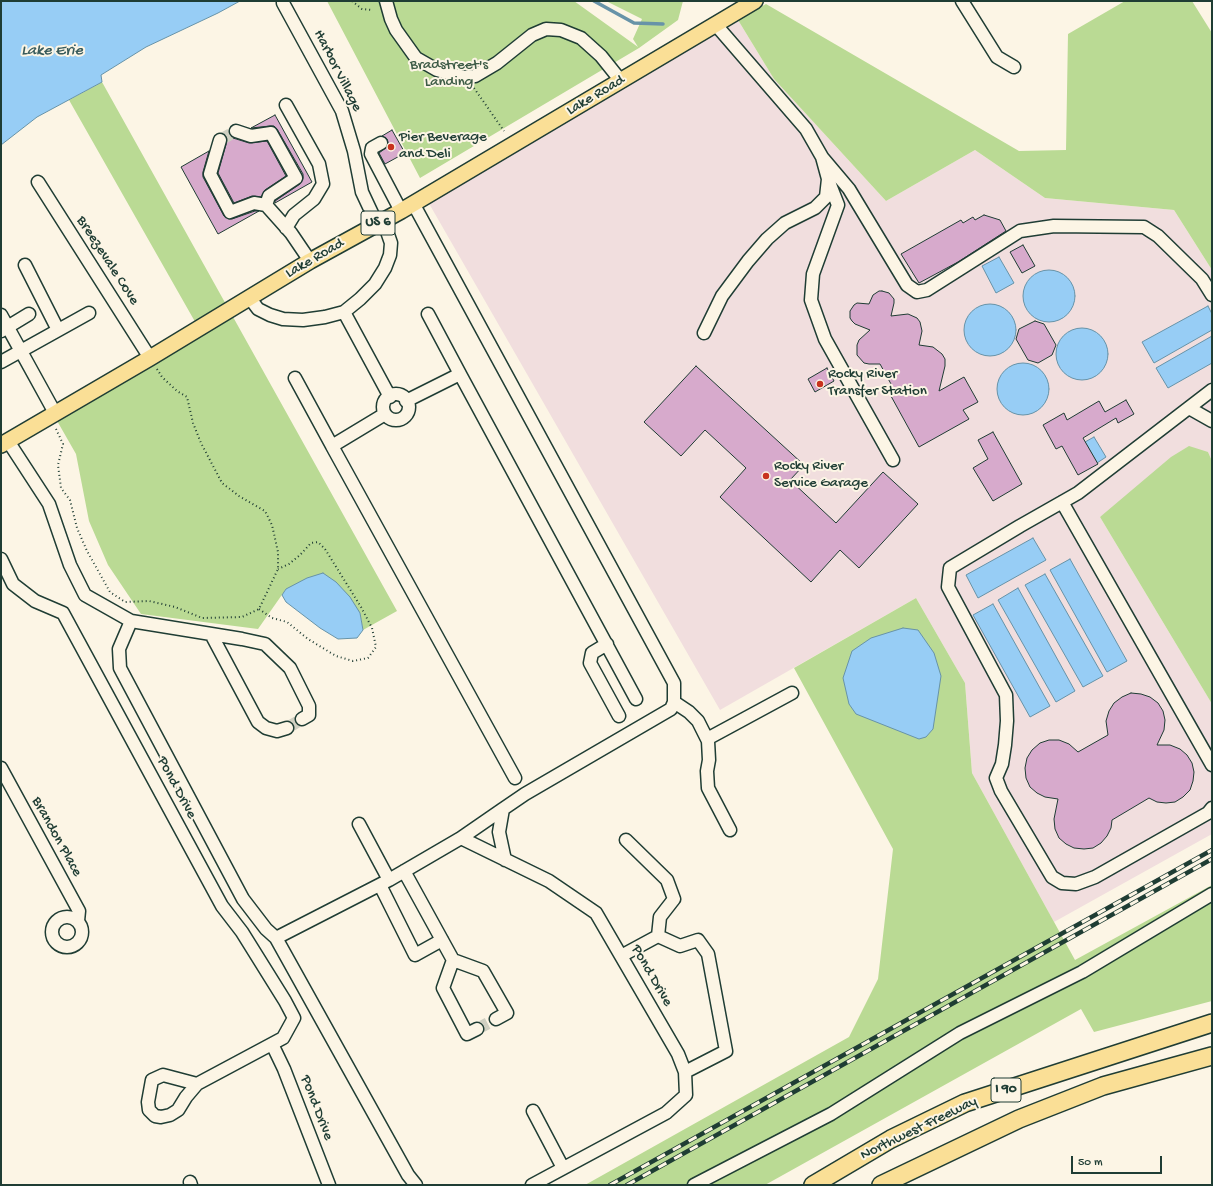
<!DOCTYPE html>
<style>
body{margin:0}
#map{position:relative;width:1213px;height:1186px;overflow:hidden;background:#fcf5e5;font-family:"Gochi Hand",sans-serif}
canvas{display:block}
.frame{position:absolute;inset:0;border:2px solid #1f3d34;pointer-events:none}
.scale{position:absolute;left:1071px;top:1156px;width:91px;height:18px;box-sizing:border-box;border:2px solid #1f3d34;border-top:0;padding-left:5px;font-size:12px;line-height:14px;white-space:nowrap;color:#1f3d34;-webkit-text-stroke:3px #fcf5e5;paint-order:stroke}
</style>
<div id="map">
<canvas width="1213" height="1186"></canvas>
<div class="frame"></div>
<div class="scale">50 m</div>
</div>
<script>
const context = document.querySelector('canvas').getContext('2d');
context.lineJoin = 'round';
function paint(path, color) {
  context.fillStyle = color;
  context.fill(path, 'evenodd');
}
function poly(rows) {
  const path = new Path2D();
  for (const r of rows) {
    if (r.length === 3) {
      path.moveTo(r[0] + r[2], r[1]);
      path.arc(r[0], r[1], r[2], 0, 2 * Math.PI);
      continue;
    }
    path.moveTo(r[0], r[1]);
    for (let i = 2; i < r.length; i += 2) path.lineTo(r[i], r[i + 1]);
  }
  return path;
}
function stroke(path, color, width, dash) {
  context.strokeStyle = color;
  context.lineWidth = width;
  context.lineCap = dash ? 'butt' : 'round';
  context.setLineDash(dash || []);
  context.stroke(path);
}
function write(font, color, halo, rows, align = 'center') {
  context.font = font + ' "Gochi Hand",sans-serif';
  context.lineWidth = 4;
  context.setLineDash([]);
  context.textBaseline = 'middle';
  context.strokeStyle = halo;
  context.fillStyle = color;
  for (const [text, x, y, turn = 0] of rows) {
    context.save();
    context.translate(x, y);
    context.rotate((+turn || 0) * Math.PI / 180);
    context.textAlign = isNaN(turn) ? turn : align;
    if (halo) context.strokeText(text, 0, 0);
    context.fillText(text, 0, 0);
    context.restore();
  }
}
const built = poly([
 [738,20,774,79,886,201,975,150,1045,198,1174,210,1212,270,1212,461,1208,452,1100,517,1212,704,1212,834,1054,922,972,773,965,683,916,598,720,710,427,200]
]);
const green = poly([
 [327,1,574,1,638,47,633,39,642,19,606,1,683,1,678,20,639,48,420,178],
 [1125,1,1192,1,1212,33,1212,270,1174,210,1045,198,975,150,886,201,774,79,738,20,766,4,1019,151,1066,150,1068,34],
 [102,82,397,611,363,630,360,613,286,589,258,629,141,614,108,565,89,521,76,454,56,419,202,334,69,100],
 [1189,446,1208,452,1212,461,1212,704,1100,517,1171,457],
 [916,598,965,683,972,773,1075,960,1212,885,1212,1001,1094,1032,1081,1009,765,1185,585,1185,849,1037,878,979,893,849,794,668]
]);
const water = poly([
 [1,1,240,1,218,13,146,47,101,75,102,82,37,117,1,145,1,1],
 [999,257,1014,283,996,293,982,266,999,257],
 [1049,296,26],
 [990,330,26],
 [1208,306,1212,314,1212,330,1154,363,1142,342,1208,306],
 [1082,354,26],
 [1212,336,1212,363,1168,388,1156,368,1212,336],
 [1023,389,26],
 [1094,437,1106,457,1097,463,1085,442,1094,437],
 [1033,538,1046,560,978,598,966,575,1033,538],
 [1070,559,1127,661,1107,672,1050,570,1070,559],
 [323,573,336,582,350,597,360,613,363,630,357,638,338,639,320,628,286,602,282,595,286,589,307,578,323,573],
 [1045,574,1103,676,1083,687,1025,585,1045,574],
 [1018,588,1075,691,1056,702,998,600,1018,588],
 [993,604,1050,706,1030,717,973,615,993,604],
 [903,628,918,630,934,653,941,676,933,729,926,737,919,739,856,714,849,704,843,678,852,651,871,638,903,628]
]);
const stream = poly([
 [594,1,634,23,663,24]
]);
const building = poly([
 [275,115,312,182,275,203,275,201,300,184,303,178,303,174,277,129,274,126,270,126,251,128,275,115],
 [392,130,405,153,385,164,379,153,387,147,388,143,387,139,382,136,392,130],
 [233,138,249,143,267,141,286,176,265,190,261,197,252,196,234,203,218,173,227,141,233,138],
 [209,151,203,172,203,177,224,216,229,219,232,219,255,211,259,211,218,234,181,167,209,151],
 [984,215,1000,220,1006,231,958,262,919,283,901,254,961,220,963,223,973,217,975,220,984,215],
 [1023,245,1035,266,1022,273,1010,252,1023,245],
 [882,291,889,293,894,299,894,303,891,316,908,314,917,318,920,322,922,331,919,345,933,347,942,354,945,359,945,366,939,391,964,377,978,402,963,410,969,419,919,447,886,387,891,384,880,364,869,364,864,363,857,355,857,345,859,340,870,330,855,324,852,321,850,318,850,311,854,305,857,303,869,304,873,295,879,291,882,291],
 [1035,321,1044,324,1056,345,1052,355,1038,363,1028,360,1016,339,1019,329,1035,321],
 [696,366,804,465,790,480,836,523,883,472,918,504,859,568,840,550,811,582,720,497,746,468,705,430,681,456,644,422,696,366],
 [827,368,834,381,815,392,808,379,827,368],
 [1126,400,1134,414,1118,423,1116,418,1083,438,1098,464,1078,475,1062,446,1056,449,1043,425,1064,413,1067,420,1099,401,1105,412,1126,400],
 [993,432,1022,484,993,501,973,468,988,459,978,440,993,432],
 [1131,693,1141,694,1150,697,1158,703,1163,711,1165,720,1164,730,1157,745,1170,745,1180,749,1187,755,1192,763,1194,772,1193,781,1190,790,1183,797,1175,802,1166,803,1157,802,1149,798,1112,820,1111,828,1107,836,1101,843,1093,848,1084,849,1074,848,1066,844,1059,838,1055,829,1054,819,1058,799,1045,797,1037,793,1030,787,1026,778,1025,768,1027,758,1032,750,1040,743,1049,740,1059,740,1069,744,1078,752,1108,735,1106,721,1109,711,1114,703,1122,697,1131,693]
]);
const minorTunnel = poly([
 [220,140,236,131],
 [287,728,302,719],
 [477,1029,496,1019]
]);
const path = poly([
 [352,1,362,9,372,10],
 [474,88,504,131],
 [56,429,63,444,58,465,61,488,70,500,77,528,87,551,110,592,125,602,149,601,175,607,202,618,242,617,259,609,278,569,278,552,272,525,265,511,239,496,222,483,201,443,193,423,187,397,177,391,162,377,157,369],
 [259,609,272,618,287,622,308,639,336,656,353,661,368,658,376,647,372,628,361,607,325,549,318,542,311,543,300,555,289,564,278,569]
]);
const minor = poly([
 [386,1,391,19,396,30,416,58,437,70,462,77,475,76,497,63,532,35,546,29,561,30,581,38,601,56,621,81],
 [962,1,997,57,1014,67],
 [283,3,342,111,354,151,362,192,377,224],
 [286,105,319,164,323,184,314,199,294,215,286,228],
 [236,131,251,136,271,133,296,178,269,196,266,205],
 [220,140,210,174,230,212,254,203,266,205,291,233,310,261],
 [381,143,372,148,371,154,401,211],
 [822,157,849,189,907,285,917,292,927,290,1020,231,1054,226,1144,227,1158,236,1202,279,1212,295],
 [38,182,150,358],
 [829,182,838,205,813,274,811,300,825,339,893,460],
 [413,203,674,683,674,702,671,709,525,794,503,809,499,832,505,860],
 [25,265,58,330],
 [249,297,258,309,270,315,283,319,303,320,325,317,344,312,360,299,375,284,385,268,390,255,391,243,383,220],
 [344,312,390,397],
 [428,314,460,374],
 [1,315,55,413],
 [1,331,29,314],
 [704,333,722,296,748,261,767,239,785,223,815,208,826,197,828,179,822,157,806,129,716,25],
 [1,362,89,313],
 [295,378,332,446],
 [1212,390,1078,493,1020,526,950,568,948,587,1006,695,1007,721,1005,745,1002,764,996,778,1001,791,1052,877,1062,883,1076,884,1095,877,1208,813,1212,808],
 [396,407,13],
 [406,401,460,374,636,699],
 [1189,408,1212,421],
 [385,414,332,446,515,778],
 [8,441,49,504,70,565,85,595,131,621,242,639,265,644,290,668,309,706,309,715,302,719],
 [1062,502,1212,765],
 [1,559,13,584,35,601,63,613,222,906,242,932,285,1001,294,1018,283,1038,197,1084,186,1097,178,1110,170,1115,161,1117,155,1116,149,1110,148,1102,152,1080,163,1075,197,1084],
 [131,621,119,649,120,668,243,899,266,929,276,938,408,1175,416,1185],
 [211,634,258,722,266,728,277,731,287,728],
 [607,644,592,653,590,663,619,716],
 [674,702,689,712,698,721,708,741,709,760,707,771,708,788,730,830],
 [707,739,792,693],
 [1,768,79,911,78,921],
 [359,824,389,880],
 [461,838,503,809],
 [404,871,453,960],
 [380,885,415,955,442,940],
 [67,932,15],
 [658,936,680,946,698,940,708,954,726,1051,685,1072],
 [276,938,389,880,461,838,549,881,596,913,678,1054,685,1072,686,1095,666,1113,532,1185],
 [621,956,658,936,660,917,674,899,667,880,626,840],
 [477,1029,467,1034,443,988,453,960,483,971,507,1013,496,1019],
 [272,1044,284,1069,329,1185],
 [533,1111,563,1168],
 [190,1182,191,1185],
 [694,1185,831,1114,960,1033,1082,972,1212,894]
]);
const major = poly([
 [1,445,150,358,310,261,401,211,755,1]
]);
const highway = poly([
 [813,1185,891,1139,965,1103,1212,1023],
 [881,1185,1019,1119,1103,1086,1212,1056]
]);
const rail = poly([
 [610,1185,1212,850],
 [627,1185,1212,859]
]);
const markers = [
 [391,147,4,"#c8321e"],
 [820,384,4,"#c8321e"],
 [766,476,4,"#c8321e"]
];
const shields = [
 [378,223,34],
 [1006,1090,30]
];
const shieldNames = [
 ["US 6",378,223],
 ["I 90",1006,1090]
];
const parkNames = [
 ["Bradstreet's",449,66],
 ["Landing",449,83]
];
const streetNames = [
 ["Harbor Village",337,71,63],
 ["Lake Road",596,96,-31],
 ["Lake Road",315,259,-30],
 ["Breezevale Cove",107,261,57],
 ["Pond Drive",176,788,62],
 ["Brandon Place",56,837,61],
 ["Pond Drive",651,976,60],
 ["Pond Drive",316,1108,69],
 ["Northwest Freeway",919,1129,-26]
];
const poiNames = [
 ["Pier Beverage",399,138],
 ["and Deli",399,155],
 ["Rocky River",828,375],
 ["Transfer Station",828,392],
 ["Rocky River",774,467],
 ["Service Garage",774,484]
];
const waterNames = [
 ["Lake Erie",52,52]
];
paint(built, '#f1dede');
paint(green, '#bada94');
paint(water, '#97cdf5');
stroke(water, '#6793a8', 1);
stroke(stream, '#6793a8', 3.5);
paint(building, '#d7aacc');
stroke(building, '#1f3d34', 1);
stroke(minorTunnel, '#d0d0c2', 12, [12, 6]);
stroke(minor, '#1f3d34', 15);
stroke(major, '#1f3d34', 18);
stroke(highway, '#1f3d34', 20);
stroke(path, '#1f3d34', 2, [1, 3]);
stroke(minor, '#fcf5e5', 12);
stroke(major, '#fadf96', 15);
stroke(highway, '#fadf96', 17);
stroke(rail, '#1f3d34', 4.5);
stroke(rail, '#fcf5e5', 3, [9]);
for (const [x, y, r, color] of markers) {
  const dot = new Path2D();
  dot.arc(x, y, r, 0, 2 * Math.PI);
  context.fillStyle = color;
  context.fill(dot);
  stroke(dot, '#fcf5e5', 1.5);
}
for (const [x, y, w] of shields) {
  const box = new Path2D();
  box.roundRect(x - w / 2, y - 12, w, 24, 3);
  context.fillStyle = '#fcf5e5';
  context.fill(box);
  stroke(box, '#1f3d34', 1);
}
write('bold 14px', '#1f3d34', null, shieldNames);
write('15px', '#3e5c47', '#fcf5e5', parkNames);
write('15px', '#1f3d34', '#fcf5e5', streetNames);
write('15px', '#1f3d34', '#fcf5e5', poiNames, 'left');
write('italic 16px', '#375a5b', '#fcf5e5', waterNames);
</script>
